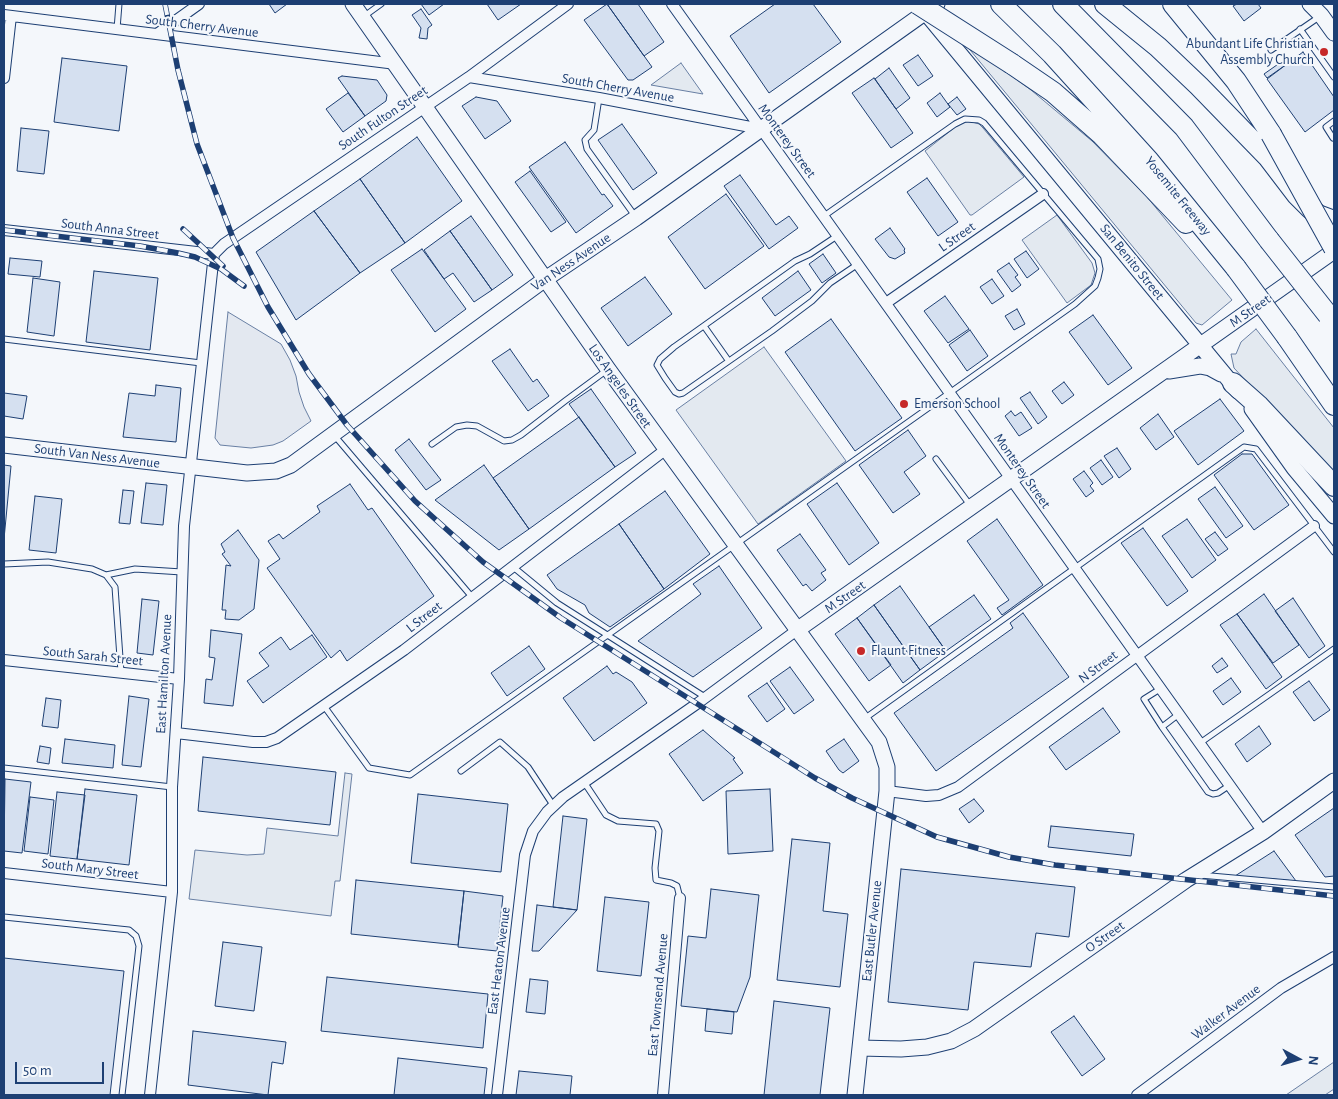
<!DOCTYPE html>
<style>
body{margin:0}
#map{position:relative;width:1338px;height:1099px;overflow:hidden;background:#f4f7fb;font-family:"Alegreya Sans",sans-serif}
canvas{display:block}
.frame{position:absolute;inset:0;border:5px solid #1d3f73;pointer-events:none}
.north{position:absolute;left:1273px;top:1034px;width:50px;height:50px;-webkit-text-stroke:4px #f4f7fb;paint-order:stroke;rotate:96deg;font-size:14px;font-weight:700;line-height:20px;text-align:center;color:#1d3f73}
.north::after{content:'';display:block;margin:auto;width:18px;height:22px;background:#1d3f73;clip-path:polygon(50% 0,100% 100%,50% 72%,0 100%)}
.scale{position:absolute;left:15px;top:1062px;width:89px;height:22px;box-sizing:border-box;border:2px solid #1d3f73;border-top:0;padding-left:6px;font-size:15px;line-height:18px;white-space:nowrap;color:#1d3f73;-webkit-text-stroke:4px #f4f7fb;paint-order:stroke}
</style>
<div id="map">
<canvas width="1338" height="1099"></canvas>
<div class="frame"></div>
<div class="north">N</div>
<div class="scale">50 m</div>
</div>
<script>
const context = document.querySelector('canvas').getContext('2d');
context.lineJoin = 'round';
function paint(path, color) {
  context.fillStyle = color;
  context.fill(path, 'evenodd');
}
function poly(rows) {
  const path = new Path2D();
  for (const r of rows) {
    path.moveTo(r[0], r[1]);
    for (let i = 2; i < r.length; i += 2) path.lineTo(r[i], r[i + 1]);
  }
  return path;
}
function stroke(path, color, width, dash) {
  context.strokeStyle = color;
  context.lineWidth = width;
  context.lineCap = dash ? 'butt' : 'round';
  context.setLineDash(dash || []);
  context.stroke(path);
}
function write(font, color, halo, rows, align = 'center') {
  context.font = font + ' "Alegreya Sans",sans-serif';
  context.lineWidth = 4;
  context.setLineDash([]);
  context.textBaseline = 'middle';
  context.strokeStyle = halo;
  context.fillStyle = color;
  for (const [text, x, y, turn = 0] of rows) {
    context.save();
    context.translate(x, y);
    context.rotate((+turn || 0) * Math.PI / 180);
    context.textAlign = isNaN(turn) ? turn : align;
    if (halo) context.strokeText(text, 0, 0);
    context.fillText(text, 0, 0);
    context.restore();
  }
}
const green = poly([
 [961,39,1031,90,1092,141,1147,197,1232,300,1202,325,1196,323,961,39],
 [681,63,703,94,651,85,681,63],
 [969,121,979,124,983,128,1024,177,972,215,970,215,925,151,959,124,969,121],
 [1057,215,1092,263,1095,273,1091,285,1067,303,1022,240,1057,215],
 [1256,329,1334,428,1334,476,1234,368,1231,354,1236,354,1241,342,1256,329],
 [764,347,846,461,758,524,676,410,764,347],
 [345,773,352,774,340,881,335,881,331,916,189,899,195,850,247,855,264,854,267,828,338,836,345,773],
 [1334,1062,1334,1089,1325,1095,1286,1095,1334,1062]
]);
const parking = poly([
 [228,312,281,344,290,360,296,376,299,392,304,407,311,421,283,441,273,445,251,448,220,445,215,438,228,312]
]);
const building = poly([
 [269,4,287,4,275,13,269,4],
 [421,4,444,4,429,15,421,4],
 [487,4,521,4,498,20,487,4],
 [607,4,652,67,633,80,628,80,584,20,607,4],
 [607,4,638,4,664,42,644,56,607,4],
 [775,4,813,4,841,42,769,93,730,36,775,4],
 [1237,4,1258,4,1261,8,1244,21,1233,6,1237,4],
 [421,9,432,25,428,28,427,39,419,38,421,28,412,15,421,9],
 [1303,52,1334,97,1334,110,1305,132,1267,79,1303,52],
 [918,55,933,76,918,86,903,65,918,55],
 [62,58,127,66,119,131,54,122,62,58],
 [1284,60,1287,64,1267,78,1264,74,1284,60],
 [889,68,910,98,896,109,875,79,889,68],
 [342,76,377,80,387,95,386,101,365,116,338,78,342,76],
 [874,78,913,133,891,148,852,93,874,78],
 [348,93,365,116,343,132,326,109,348,93],
 [940,93,950,107,937,117,927,103,940,93],
 [476,97,497,101,511,121,485,139,462,106,476,97],
 [957,97,966,109,957,115,948,104,957,97],
 [622,124,657,173,633,190,598,140,622,124],
 [21,128,49,131,44,174,17,171,21,128],
 [417,137,462,201,405,243,360,179,417,137],
 [565,142,602,195,604,194,613,206,576,233,529,167,565,142],
 [530,171,566,222,551,232,515,182,530,171],
 [740,175,776,225,789,216,798,228,769,249,724,186,740,175],
 [927,178,958,222,938,236,907,192,927,178],
 [360,179,405,243,360,273,314,211,360,179],
 [726,194,764,246,705,289,668,237,726,194],
 [314,211,360,273,296,320,256,252,314,211],
 [471,216,513,275,492,290,450,231,471,216],
 [890,228,905,249,904,250,905,253,895,259,889,257,875,239,890,228],
 [450,231,492,290,474,302,453,273,444,279,424,250,450,231],
 [422,249,466,309,435,332,391,270,422,249],
 [1026,251,1039,269,1027,278,1014,259,1026,251],
 [823,254,836,273,822,283,809,264,823,254],
 [10,258,42,261,40,277,8,274,10,258],
 [1009,263,1018,275,1015,277,1021,285,1012,292,997,271,1009,263],
 [94,271,158,278,150,350,86,342,94,271],
 [798,271,811,290,775,316,762,298,798,271],
 [645,277,672,314,628,346,601,308,645,277],
 [33,278,60,282,54,336,27,332,33,278],
 [992,279,1004,296,992,304,980,287,992,279],
 [945,296,969,329,948,343,924,311,945,296],
 [1017,309,1025,324,1014,330,1005,316,1017,309],
 [1093,315,1132,368,1108,385,1069,332,1093,315],
 [831,319,902,418,855,451,785,352,831,319],
 [970,330,988,356,967,371,949,345,970,330],
 [510,349,533,382,537,379,549,396,528,411,492,361,510,349],
 [1064,382,1074,395,1062,404,1052,391,1064,382],
 [156,385,181,388,176,442,123,437,129,393,155,396,156,385],
 [591,389,636,453,615,467,569,404,591,389],
 [1030,392,1047,417,1038,424,1020,398,1030,392],
 [4,393,27,396,23,419,4,416,4,393],
 [1220,399,1244,431,1198,465,1174,431,1220,399],
 [1011,411,1015,416,1021,412,1032,428,1019,436,1005,416,1011,411],
 [1158,414,1174,437,1156,450,1140,428,1158,414],
 [579,417,615,467,529,529,493,478,579,417],
 [908,430,926,456,904,472,920,494,893,513,859,465,908,430],
 [409,439,441,480,426,490,395,450,409,439],
 [1117,448,1131,469,1119,478,1104,456,1117,448],
 [1242,454,1252,454,1289,505,1254,530,1214,475,1242,454],
 [1101,460,1113,477,1102,485,1090,468,1101,460],
 [4,465,11,466,4,539,4,465],
 [484,465,529,529,499,550,435,500,484,465],
 [1084,471,1093,483,1090,486,1094,491,1086,497,1073,479,1084,471],
 [146,483,167,485,163,525,141,523,146,483],
 [837,483,879,543,849,565,807,504,837,483],
 [350,484,368,510,372,508,434,596,347,661,340,650,331,658,267,568,280,559,268,541,279,534,283,539,320,512,317,506,350,484],
 [1215,487,1243,526,1226,538,1198,499,1215,487],
 [123,490,134,491,130,524,119,523,123,490],
 [665,491,710,554,664,589,619,524,665,491],
 [35,496,62,499,56,553,29,550,35,496],
 [997,519,1043,585,1002,615,997,608,1009,600,967,541,997,519],
 [1187,519,1216,560,1192,578,1162,536,1187,519],
 [619,524,664,589,610,627,589,613,585,605,557,589,547,575,619,524],
 [1143,528,1188,591,1167,606,1121,543,1143,528],
 [238,530,259,560,254,609,239,620,225,619,226,610,222,610,226,565,231,566,222,554,225,552,221,544,238,530],
 [1215,532,1228,549,1218,556,1205,539,1215,532],
 [800,534,826,570,821,573,826,580,812,591,806,584,803,586,777,550,800,534],
 [719,566,762,628,693,677,638,641,701,594,693,584,719,566],
 [900,586,946,651,920,670,874,605,900,586],
 [1264,594,1299,645,1273,663,1237,614,1264,594],
 [974,595,991,619,946,651,929,627,974,595],
 [1293,598,1325,646,1309,658,1275,611,1293,598],
 [142,599,159,601,153,655,137,653,142,599],
 [874,605,920,670,903,683,857,618,874,605],
 [1023,613,1069,677,936,771,894,713,1013,628,1010,623,1023,613],
 [1237,614,1282,677,1266,689,1220,625,1237,614],
 [857,618,891,665,869,681,835,634,857,618],
 [211,630,242,634,233,706,204,703,206,679,212,680,215,658,209,657,211,630],
 [312,635,327,657,263,703,247,681,269,666,259,653,281,637,290,650,312,635],
 [529,646,545,669,507,696,491,673,529,646],
 [1222,658,1228,666,1217,673,1212,666,1222,658],
 [607,666,613,674,616,672,632,682,647,703,594,741,563,698,607,666],
 [790,667,814,700,794,714,770,681,790,667],
 [1231,678,1241,692,1223,705,1213,691,1231,678],
 [1309,681,1330,710,1314,721,1293,692,1309,681],
 [767,683,785,709,767,722,748,696,767,683],
 [129,696,149,699,141,767,122,765,129,696],
 [46,698,61,700,58,728,42,726,46,698],
 [1103,708,1120,732,1066,770,1049,747,1103,708],
 [1259,726,1271,744,1247,762,1235,744,1259,726],
 [703,730,735,758,733,759,743,773,703,801,669,754,703,730],
 [65,739,115,745,113,768,62,763,65,739],
 [844,739,859,761,843,773,839,770,826,751,844,739],
 [40,746,51,748,49,764,37,762,40,746],
 [203,757,336,772,330,825,198,811,203,757],
 [5,779,31,782,22,853,4,851,5,779],
 [85,789,137,795,129,865,77,859,85,789],
 [770,789,773,851,728,854,726,791,770,789],
 [57,792,85,795,77,859,50,856,57,792],
 [418,794,508,804,501,872,411,863,418,794],
 [30,797,54,800,48,854,24,851,30,797],
 [974,799,984,811,969,823,959,809,974,799],
 [1334,808,1334,876,1325,877,1295,835,1334,808],
 [563,816,587,819,577,910,553,907,563,816],
 [1051,826,1134,834,1131,856,1048,847,1051,826],
 [792,839,830,843,823,911,848,914,840,987,777,980,792,839],
 [1274,851,1296,881,1235,876,1274,851],
 [901,869,1075,887,1069,937,1036,933,1031,967,974,962,968,1010,888,1002,901,869],
 [356,880,464,891,458,945,351,934,356,880],
 [711,889,759,895,750,977,737,1012,681,1006,688,936,706,938,711,889],
 [464,891,503,896,497,951,458,947,464,891],
 [605,897,649,902,641,976,597,971,605,897],
 [537,905,577,910,539,951,532,951,537,905],
 [223,942,262,947,254,1011,215,1006,223,942],
 [4,958,124,971,110,1095,4,1095,4,958],
 [327,977,488,994,483,1048,321,1031,327,977],
 [530,979,548,981,545,1014,526,1012,530,979],
 [774,1001,830,1008,820,1095,764,1095,774,1001],
 [707,1009,734,1012,732,1034,705,1031,707,1009],
 [1074,1016,1105,1059,1082,1076,1051,1032,1074,1016],
 [193,1031,286,1042,283,1064,272,1062,268,1095,188,1085,193,1031],
 [398,1058,487,1068,484,1095,394,1095,398,1058],
 [519,1071,572,1076,570,1095,516,1095,519,1071]
]);
const lane = poly([
 [363,17,381,4],
 [117,29,119,4],
 [1300,29,1334,77],
 [1271,50,1319,17],
 [599,98,594,130,585,140,587,149,635,216],
 [1333,138,1326,127,1334,121],
 [837,236,810,254,795,261,674,347,660,359,657,365,665,378,675,392,679,394,683,393,772,331,812,301,830,283,858,264],
 [704,326,728,360],
 [4,339,201,363],
 [334,435,472,597],
 [432,444,456,427,467,425,477,426,504,441,512,440,521,435,565,401,607,370],
 [936,459,970,505],
 [4,564,48,562,92,569,106,575,115,587,121,672],
 [512,566,557,603,705,697],
 [106,575,135,569,182,572],
 [1160,689,1144,699,1162,727,1208,792,1213,794,1218,793,1230,785],
 [324,706,369,768,410,775,1075,304,1095,286,1098,278,1100,269,1098,259,984,123,979,120,965,119,955,124,824,216],
 [864,719,1244,447,1256,449,1334,552],
 [1162,727,1179,714],
 [1200,743,1334,649],
 [4,768,172,787],
 [461,771,500,742,528,767,553,805],
 [584,782,606,815,618,821,656,824,659,831,655,868,656,880,671,883,677,886,680,898],
 [1200,875,1334,887],
 [4,917,129,930,136,936,139,946,122,1095]
]);
const street = poly([
 [672,4,1263,832],
 [4,15,396,64],
 [157,34,199,4],
 [469,77,599,98,761,129],
 [4,78,11,16],
 [4,230,214,254],
 [886,303,1043,194],
 [4,660,179,679],
 [176,733,253,742,266,742,277,738,404,650,665,450],
 [887,791,926,796,939,795,958,787,1314,526],
 [4,873,172,892],
 [150,1095,172,892,172,787,179,679,184,526,214,254,224,244,469,77,568,4],
 [497,1095,525,855,533,831,547,812,563,797,698,703,797,630],
 [663,1095,680,898],
 [1137,1095,1281,988,1334,957]
]);
const secondary = poly([
 [353,4,608,369,879,742,887,767,887,791,855,1095],
 [1310,4,1321,15,1334,33],
 [926,13,1238,391],
 [1169,371,1200,366,1210,368,1221,374],
 [1252,409,1294,468,1334,516],
 [4,445,247,473,276,471,291,465,544,280,636,218,937,4],
 [797,630,1334,251],
 [860,1048,901,1049,927,1047,951,1041,974,1029,1186,880,1263,832,1334,781]
]);
const highway = poly([
 [1001,4,1052,54,1149,161,1236,268],
 [1063,4,1184,127,1269,240],
 [1105,4,1158,47,1199,86,1268,157,1297,195,1310,208,1318,215,1334,221],
 [1173,4,1236,81,1271,134],
 [1012,64,1053,92,1102,135,1186,223],
 [1287,337,1334,405],
 [1233,383,1259,406,1334,486]
]);
const rail = poly([
 [165,4,178,70,197,144,233,238,268,307,309,374,347,425,415,501,483,562,561,618,815,778,852,798,937,837,1009,857,1055,865,1334,896],
 [183,229,223,266],
 [4,230,140,246,178,253,195,257,221,269,244,286]
]);
const highwayBridge = poly([
 [918,4,1012,64],
 [1271,134,1334,248],
 [1269,240,1328,315],
 [1236,268,1287,337]
]);
const markers = [
 [1324,52,5,"#c62828"],
 [904,404,5,"#c62828"],
 [861,651,5,"#c62828"]
];
const streetNames = [
 ["South Cherry Avenue",202,26,7],
 ["South Cherry Avenue",618,88,10],
 ["South Fulton Street",383,118,-34],
 ["Monterey Street",787,141,54],
 ["Yosemite Freeway",1178,196,51],
 ["South Anna Street",110,229,7],
 ["L Street",957,237,-35],
 ["Van Ness Avenue",571,262,-34],
 ["San Benito Street",1132,262,51],
 ["M Street",1250,311,-35],
 ["Los Angeles Street",620,386,55],
 ["South Van Ness Avenue",97,456,7],
 ["Monterey Street",1022,471,55],
 ["M Street",845,597,-35],
 ["L Street",424,617,-38],
 ["South Sarah Street",93,656,6],
 ["N Street",1098,667,-37],
 ["East Hamilton Avenue",164,674,-87],
 ["South Mary Street",90,869,7],
 ["East Butler Avenue",872,931,-84],
 ["O Street",1105,937,-35],
 ["East Heaton Avenue",499,961,-83],
 ["East Townsend Avenue",658,995,-85],
 ["Walker Avenue",1226,1012,-37]
];
const poiNames = [
 ["Abundant Life Christian",1314,44,"right"],
 ["Assembly Church",1314,60,"right"],
 ["Emerson School",914,404],
 ["Flaunt Fitness",871,651]
];
paint(green, '#e3e9f0');
stroke(green, '#687fa3', 1);
paint(parking, '#e3e8f0');
stroke(parking, '#687fa3', 1);
paint(building, '#d5e0f0');
stroke(building, '#1d3f73', 1);
stroke(lane, '#1d3f73', 7);
stroke(street, '#1d3f73', 12);
stroke(secondary, '#1d3f73', 17);
stroke(highway, '#1d3f73', 22);
stroke(lane, '#f4f7fb', 5);
stroke(street, '#f4f7fb', 10);
stroke(secondary, '#f4f7fb', 15);
stroke(highway, '#f4f7fb', 20);
stroke(rail, '#1d3f73', 5.5);
stroke(rail, '#f4f7fb', 4, [11]);
stroke(highwayBridge, '#1d3f73', 22, []);
stroke(highwayBridge, '#f4f7fb', 20);
for (const [x, y, r, color] of markers) {
  const dot = new Path2D();
  dot.arc(x, y, r, 0, 2 * Math.PI);
  context.fillStyle = color;
  context.fill(dot);
  stroke(dot, '#f4f7fb', 2);
}
write('14px', '#1d3f73', '#f4f7fb', streetNames);
write('14px', '#1d3f73', '#f4f7fb', poiNames, 'left');
</script>
